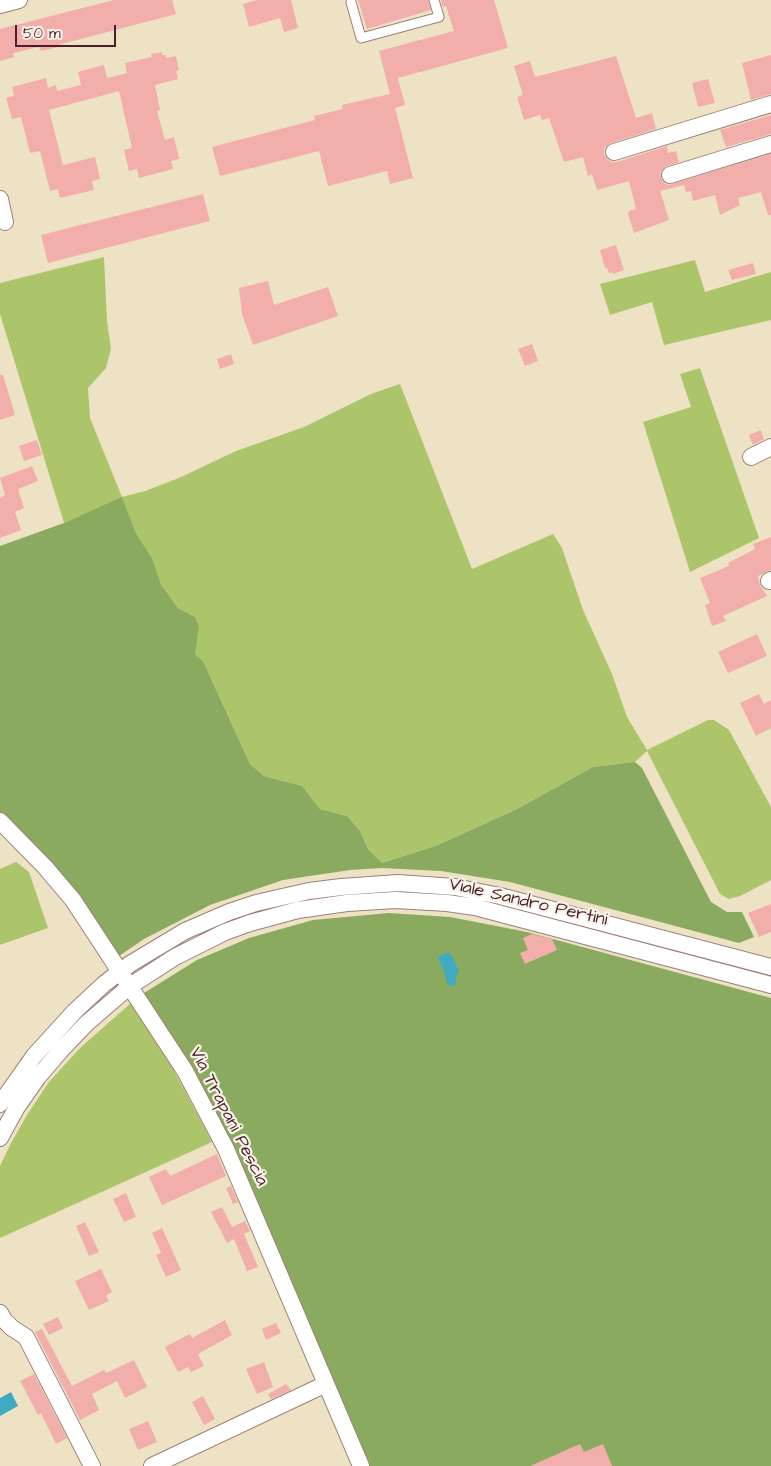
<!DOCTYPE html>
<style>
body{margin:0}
#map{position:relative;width:771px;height:1466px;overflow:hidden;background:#eee2c4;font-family:"Architects Daughter",sans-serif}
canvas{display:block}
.scale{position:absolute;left:15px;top:25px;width:101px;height:22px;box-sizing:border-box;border:2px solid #4a1f2b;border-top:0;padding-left:6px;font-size:15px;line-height:18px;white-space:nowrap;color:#4a1f2b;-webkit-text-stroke:4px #f7f3e8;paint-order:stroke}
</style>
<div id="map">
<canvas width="771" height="1466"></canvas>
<div class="scale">50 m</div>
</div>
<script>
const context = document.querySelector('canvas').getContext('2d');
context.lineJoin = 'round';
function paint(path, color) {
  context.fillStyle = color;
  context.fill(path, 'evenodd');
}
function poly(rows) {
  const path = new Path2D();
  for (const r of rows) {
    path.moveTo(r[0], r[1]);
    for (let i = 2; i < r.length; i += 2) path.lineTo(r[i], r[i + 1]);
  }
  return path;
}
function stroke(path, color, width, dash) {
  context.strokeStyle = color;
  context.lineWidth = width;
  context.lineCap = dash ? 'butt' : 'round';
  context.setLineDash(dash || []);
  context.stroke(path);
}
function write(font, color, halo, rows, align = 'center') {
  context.font = font + ' "Architects Daughter",sans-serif';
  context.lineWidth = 4.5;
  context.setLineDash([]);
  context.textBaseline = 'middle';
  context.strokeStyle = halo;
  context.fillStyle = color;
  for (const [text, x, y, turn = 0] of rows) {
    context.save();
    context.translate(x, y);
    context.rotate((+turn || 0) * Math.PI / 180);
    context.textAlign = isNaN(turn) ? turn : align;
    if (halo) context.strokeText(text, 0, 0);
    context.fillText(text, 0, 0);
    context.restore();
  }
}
const green = poly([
 [104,257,107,321,111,349,106,368,88,388,90,418,122,497,145,491,179,478,236,451,304,427,371,394,400,384,472,569,553,534,562,548,583,610,612,674,627,717,647,750,708,720,714,720,729,730,771,807,771,880,740,896,729,899,720,894,647,751,635,762,593,767,517,809,438,845,382,863,368,849,360,831,347,816,320,809,302,786,264,776,250,764,203,661,195,654,195,617,178,608,160,585,152,558,136,533,122,498,64,523,0,314,0,283],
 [695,260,705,292,771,272,771,320,664,345,652,302,610,315,600,284],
 [700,368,759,538,690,572,643,422,691,407,680,374],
 [16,862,29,872,48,928,0,945,0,869],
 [131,1003,170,1063,212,1142,0,1238,0,1166,11,1143,27,1115,49,1082,80,1048]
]);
const forest = poly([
 [122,497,136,533,152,558,161,585,178,608,195,617,199,626,195,654,203,661,250,764,264,776,302,786,320,809,347,816,360,831,368,849,382,863,438,845,517,809,593,767,635,762,642,768,711,902,727,912,742,912,754,937,739,943,510,882,441,871,382,868,350,870,283,880,210,905,144,939,119,956,26,839,0,812,0,546,64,523],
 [389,913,450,917,527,932,771,998,771,1466,368,1466,323,1358,144,996,144,993,197,960,249,938,313,920]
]);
const water = poly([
 [446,953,449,953,451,955,459,971,456,976,456,984,453,986,448,985,442,966,438,959,439,956],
 [11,1392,18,1406,0,1416,0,1398]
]);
const building = poly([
 [114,0,172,0,176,14,58,45,58,47,41,51,39,47,13,53,14,57,0,61,0,29],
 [257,0,291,0,298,28,284,32,280,18,249,27,243,4],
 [358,0,428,0,431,10,367,29],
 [441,0,494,0,508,48,398,78,405,105,395,108,413,178,390,184,387,171,328,186,319,151,220,176,212,147,315,120,314,116,343,109,342,105,390,94,379,51,454,31,446,6,443,7],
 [162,52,162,55,166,55,166,58,176,56,179,70,176,71,178,79,155,85,160,110,157,111,165,140,174,137,179,159,171,161,173,169,139,178,137,169,129,171,124,150,132,148,119,91,49,110,63,165,95,157,100,179,92,181,94,190,60,198,58,189,50,191,40,151,30,153,21,117,12,119,6,98,14,96,12,87,46,78,48,88,56,85,57,91,81,85,78,72,104,65,107,78,127,73,125,63,152,57,151,54],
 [771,55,771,94,751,100,742,63],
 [616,56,636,118,652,113,656,129,611,143,604,149,604,154,607,159,611,162,617,162,667,146,668,153,676,151,679,162,667,166,660,172,661,178,664,183,668,185,771,154,771,215,768,215,761,192,738,198,740,205,720,215,715,195,693,201,691,191,686,192,684,185,660,191,669,220,634,233,628,214,629,211,636,209,629,181,597,190,592,174,588,176,583,157,564,162,549,118,542,120,540,115,524,120,517,97,523,95,514,66,530,61,535,77],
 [708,79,715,103,698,107,692,83],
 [771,115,771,134,726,147,720,130],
 [203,194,210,221,48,263,41,235],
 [616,245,624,270,613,274,612,272,609,273,607,268,605,268,600,250],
 [753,263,756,274,732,280,728,270],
 [268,281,274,305,328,287,338,316,253,345,242,314,239,288],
 [532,344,538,361,525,366,518,349],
 [231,354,234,364,220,369,217,359],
 [0,375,3,375,15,415,0,420],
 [761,430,764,439,753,445,749,435],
 [37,440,42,455,24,461,19,446],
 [32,466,38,481,18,489,24,508,15,512,21,530,0,538,0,498,5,495,0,478],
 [771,537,771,570,758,576,760,585,767,596,723,616,726,621,712,626,705,605,710,603,700,578,729,566,728,563,755,549,753,544],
 [757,634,767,656,728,673,718,652],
 [759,694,764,704,771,700,771,728,756,736,740,703],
 [771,904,771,932,759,937,748,913],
 [532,934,552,939,557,950,525,964,520,953,528,950,523,938],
 [217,1154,226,1176,162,1205,149,1177,166,1169,170,1176],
 [231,1186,238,1202,233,1204,226,1188],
 [126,1193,136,1217,124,1222,113,1199],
 [222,1207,232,1227,245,1221,250,1231,244,1234,258,1267,247,1271,234,1239,227,1243,211,1212],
 [85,1222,99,1252,89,1256,76,1226],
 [162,1228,181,1270,166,1277,156,1255,161,1253,152,1233],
 [101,1269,112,1292,106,1295,109,1301,89,1310,75,1281],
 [58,1317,63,1328,49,1335,43,1324],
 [225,1320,232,1335,198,1354,204,1366,191,1372,188,1367,178,1372,165,1347,190,1334,192,1338],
 [276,1323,281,1333,266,1340,262,1329],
 [42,1329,72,1386,104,1370,106,1373,134,1360,147,1387,125,1398,117,1381,92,1394,99,1410,80,1420,35,1332],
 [264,1362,273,1387,257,1394,246,1369],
 [34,1374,67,1438,56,1444,41,1413,38,1415,20,1381],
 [286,1384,291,1390,271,1399,268,1394],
 [203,1396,215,1419,204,1425,192,1402],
 [148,1421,157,1442,138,1450,129,1429],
 [580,1444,584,1452,603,1444,612,1466,530,1466]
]);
const service = poly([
 [351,2,361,38,439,17,434,0]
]);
const minor = poly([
 [0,5,19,0],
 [614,152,771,104],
 [670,175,771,144],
 [0,199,5,222],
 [751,457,771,447],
 [769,581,771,580],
 [0,821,45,867,73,900,185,1071,226,1149,361,1466],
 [0,1104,34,1056,75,1011,104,984,130,964,185,931,229,912,256,903,309,891,341,887,398,883,455,887,500,896,771,967],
 [0,1138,17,1107,38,1077,62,1049,87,1023,130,986,175,957,225,932,250,923,298,910,347,903,396,900,447,903,475,907,771,985],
 [0,1313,4,1320,12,1328,26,1337,92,1466],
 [152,1466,326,1384]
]);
const streetNames = [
 ["Viale Sandro Pertini",528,903,13],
 ["Via Trapani Pescia",228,1117,63]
];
paint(green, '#acc56b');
paint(forest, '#89aa5f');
paint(water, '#40aac0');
paint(building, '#f2aeab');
stroke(service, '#9c8078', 11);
stroke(minor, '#9c8078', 18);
stroke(service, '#fff', 9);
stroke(minor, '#fff', 16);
write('18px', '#4a1f2b', '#f7f3e8', streetNames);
</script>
